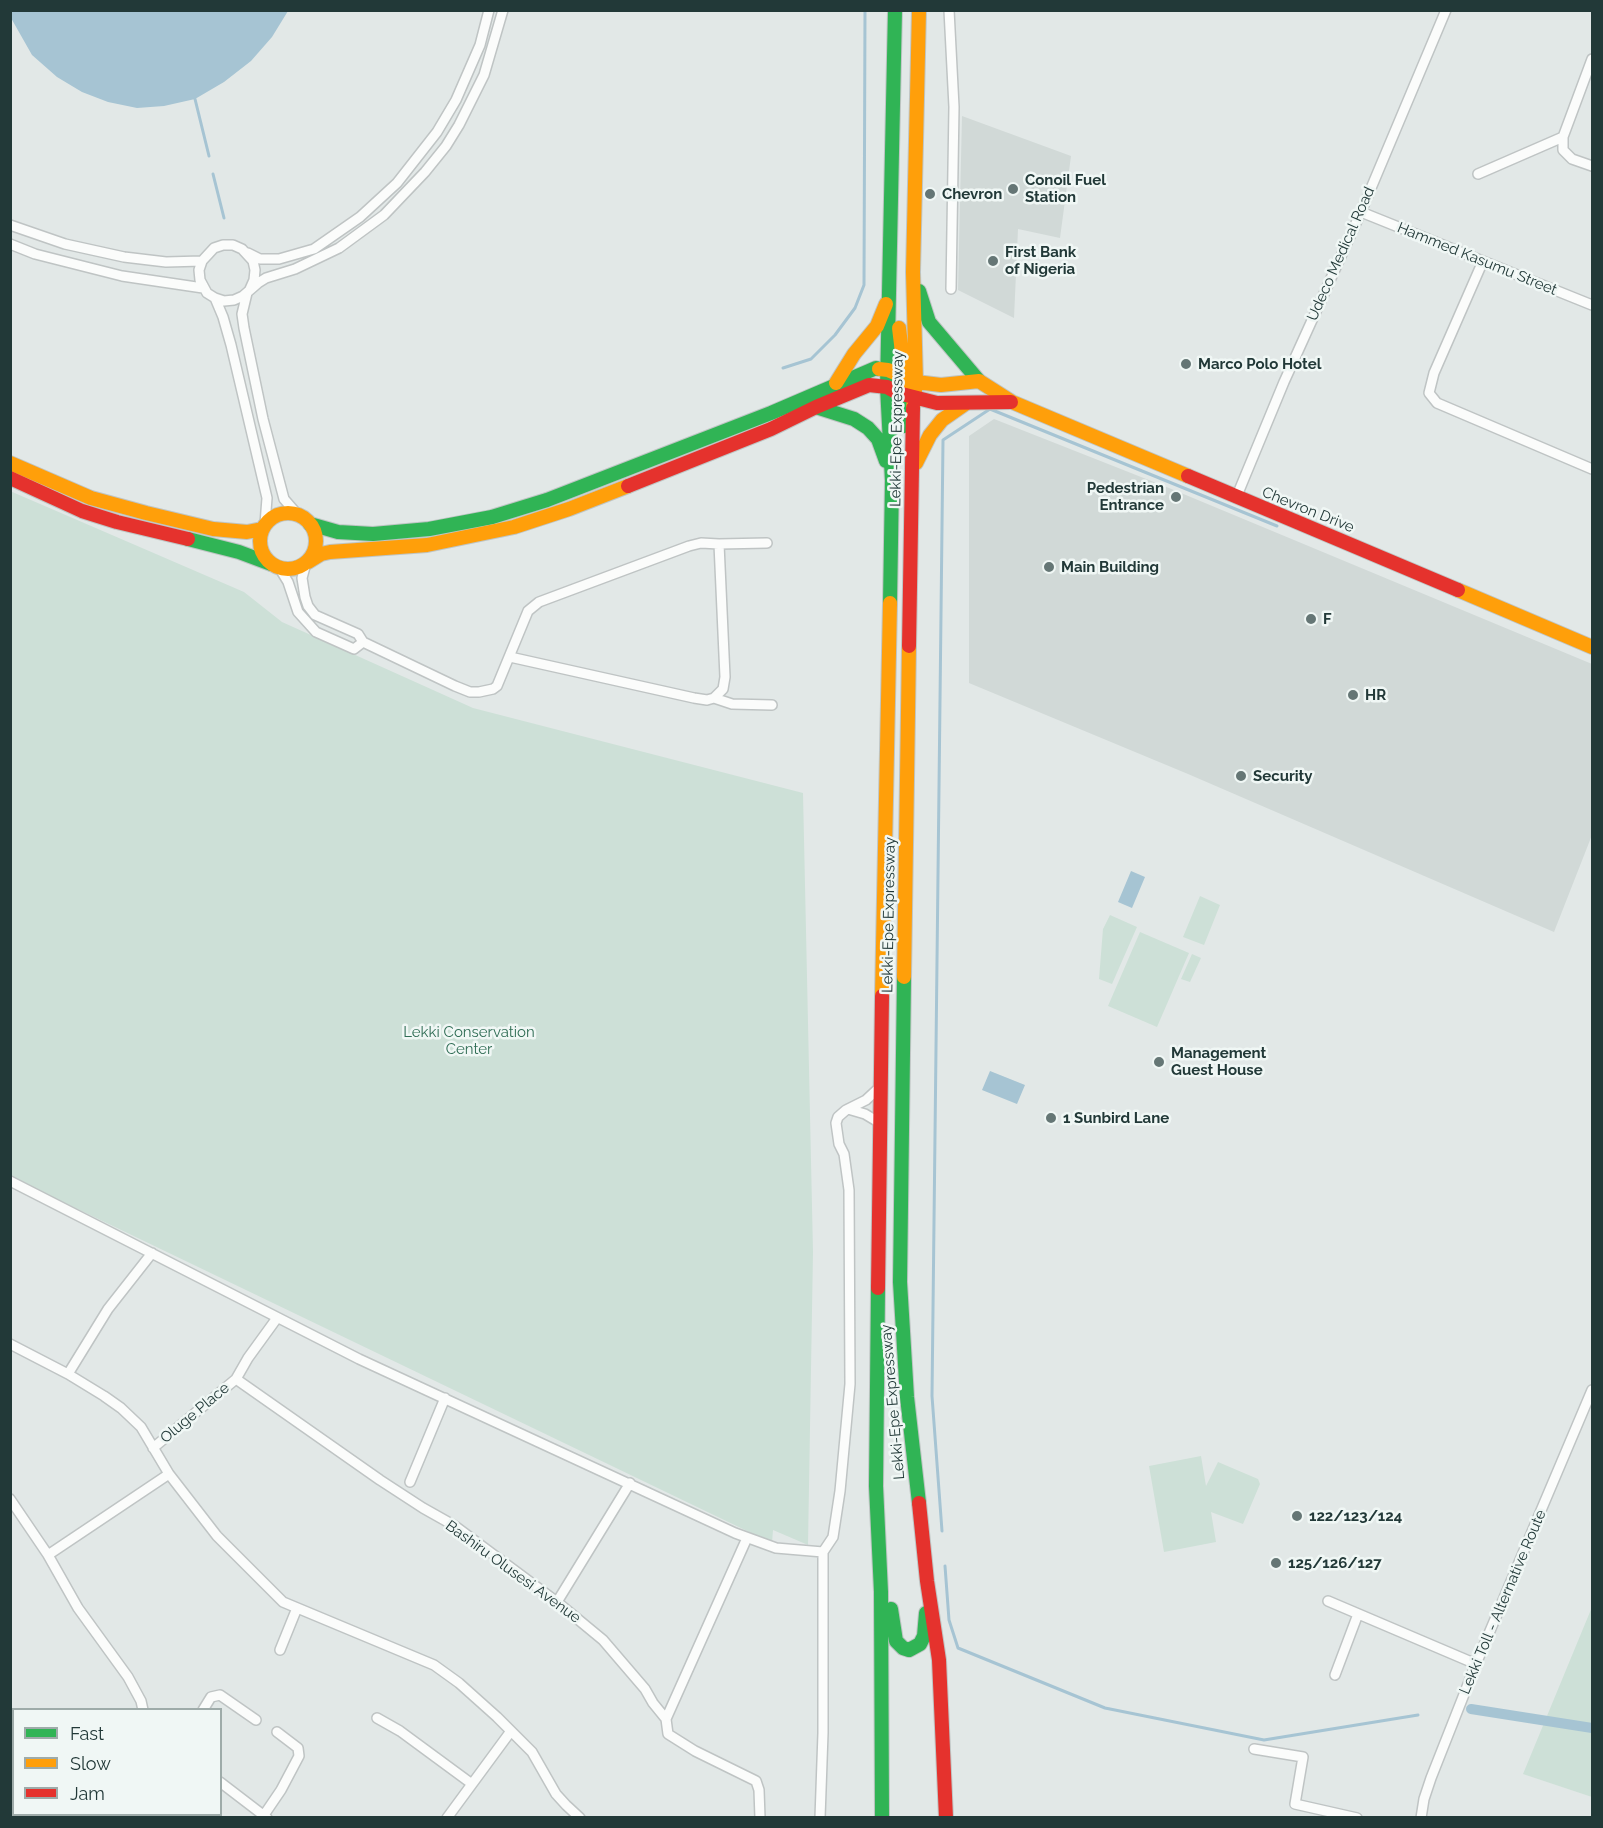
<!DOCTYPE html>
<style>
body{margin:0}
#map{position:relative;width:1603px;height:1828px;overflow:hidden;background:#e2e8e7;font-family:Raleway,sans-serif}
canvas{display:block}
.frame{position:absolute;inset:0;border:12px solid #223938;pointer-events:none}
.legend{position:absolute;left:12px;top:1708px;width:210px;height:108px;box-sizing:border-box;background:#f0f7f5;border:2px solid #9eaba9;margin:0;padding:8px 10px;list-style:none;font-size:18px;color:#223938}
.legend li{display:flex;align-items:center;gap:12px;height:30px}
.legend b{width:30px;border:2px solid #9eaba9}
</style>
<div id="map">
<canvas width="1603" height="1828"></canvas>
<div class="frame"></div>
<ul class="legend">
<li><b style="height:8px;background:#30b455"></b>Fast</li>
<li><b style="height:8px;background:#ff9f0a"></b>Slow</li>
<li><b style="height:8px;background:#e5322d"></b>Jam</li>
</ul>
</div>
<script>
const context = document.querySelector('canvas').getContext('2d');
context.lineJoin = 'round';
function paint(path, color) {
  context.fillStyle = color;
  context.fill(path, 'evenodd');
}
function poly(rows) {
  const path = new Path2D();
  for (const r of rows) {
    if (r.length === 3) {
      path.moveTo(r[0] + r[2], r[1]);
      path.arc(r[0], r[1], r[2], 0, 2 * Math.PI);
      continue;
    }
    path.moveTo(r[0], r[1]);
    for (let i = 2; i < r.length; i += 2) path.lineTo(r[i], r[i + 1]);
  }
  return path;
}
function stroke(path, color, width, dash) {
  context.strokeStyle = color;
  context.lineWidth = width;
  context.lineCap = dash ? 'butt' : 'round';
  context.setLineDash(dash || []);
  context.stroke(path);
}
function write(font, color, halo, rows, align = 'center') {
  context.font = font + ' Raleway,sans-serif';
  context.lineWidth = 5;
  context.setLineDash([]);
  context.textBaseline = 'middle';
  context.strokeStyle = halo;
  context.fillStyle = color;
  for (const [text, x, y, turn = 0] of rows) {
    context.save();
    context.translate(x, y);
    context.rotate((+turn || 0) * Math.PI / 180);
    context.textAlign = isNaN(turn) ? turn : align;
    if (halo) context.strokeText(text, 0, 0);
    context.fillText(text, 0, 0);
    context.restore();
  }
}
const built = poly([
 [962,116,1071,156,1060,238,1018,229,1014,318,958,290],
 [994,419,1169,488,1592,664,1592,835,1554,932,1188,774,969,683,969,436]
]);
const green = poly([
 [10,491,244,592,282,622,473,708,803,793,813,1252,808,1545,773,1530,772,1543,11,1177],
 [1200,896,1220,905,1204,945,1183,937],
 [1110,915,1137,927,1112,984,1099,979,1103,929],
 [1140,932,1189,953,1157,1027,1108,1006],
 [1192,954,1201,958,1190,982,1181,979],
 [1201,1456,1206,1486,1218,1462,1258,1479,1260,1484,1243,1524,1211,1512,1216,1542,1164,1552,1149,1466],
 [1592,1607,1592,1797,1523,1774]
]);
const water = poly([
 [10,11,11,10,288,11,272,37,251,61,224,82,195,99,164,106,137,108,108,102,82,92,57,77,32,55,11,18],
 [1131,871,1145,877,1132,908,1118,902],
 [990,1071,1025,1085,1017,1104,982,1090]
]);
const stream = poly([
 [195,99,209,156],
 [213,174,224,218],
 [783,368,811,359,835,335,855,308,864,285,865,10],
 [942,1531,932,1396,943,440,990,409,1277,526],
 [945,1566,949,1620,958,1648,1105,1708,1264,1740,1418,1715]
]);
const canal = poly([
 [1471,1709,1592,1728]
]);
const street = poly([
 [949,10,954,107,951,289],
 [1592,59,1563,137,1563,150,1572,159,1592,166],
 [1478,174,1563,137],
 [1361,212,1592,305],
 [10,225,65,244,124,257,166,262,202,261],
 [10,244,35,254,122,276,203,288],
 [248,253,260,259,279,259,314,249,360,217,397,183,437,132,456,100,480,45,489,10],
 [1483,261,1434,373,1429,393,1437,403,1592,469],
 [250,289,254,280,255,270,253,261,242,249,233,245,223,245,214,248,202,261,199,270,200,280,207,293,215,298,224,301,234,300,243,296,258,283,266,278,295,269,339,248,384,215,425,172,446,146,459,125,484,75,503,10],
 [247,293,242,314,244,328,263,419,284,499,297,514],
 [215,298,223,317,231,345,267,498,265,524],
 [1236,498,1284,382,1361,212,1446,10],
 [306,563,302,578,305,597,308,606,315,615,358,634,363,642,455,686,470,692,479,692,493,689,497,686,528,611,539,602,689,546,701,543,719,544,767,543],
 [280,569,288,582,298,612,316,632,354,649,363,642],
 [510,657,694,698,707,700,714,698,723,689,725,677,719,544],
 [714,698,732,704,772,705],
 [848,1109,865,1114,880,1123],
 [10,1181,359,1359,735,1533,776,1548,823,1552],
 [10,1344,68,1374,104,1396,121,1408,141,1427,169,1474,217,1536,283,1602,434,1665,459,1683,497,1717,532,1752,556,1794,566,1805,580,1818],
 [68,1374,108,1309,152,1253],
 [236,1379,380,1480,423,1508,455,1526,557,1602,603,1640,645,1689,653,1703,666,1719,668,1734,695,1751,756,1781,759,1790,760,1818],
 [153,1448,236,1379,248,1358,277,1318],
 [410,1482,445,1398],
 [10,1499,48,1555,78,1608,128,1677,141,1701,143,1710],
 [48,1555,169,1474],
 [1328,1601,1476,1664],
 [557,1602,630,1483],
 [280,1650,297,1608],
 [1335,1675,1358,1614],
 [203,1710,211,1697,220,1695,256,1720],
 [377,1718,400,1731,472,1784],
 [666,1719,747,1538],
 [10,1736,14,1741],
 [1254,1749,1303,1757,1295,1804,1357,1818],
 [220,1782,267,1818],
 [10,1799,14,1797],
 [264,1815,281,1790,299,1756,298,1748,277,1732],
 [447,1818,511,1731],
 [820,1818,823,1733,823,1552,833,1537,840,1491,850,1384,849,1190,844,1154,839,1144,836,1123,838,1117,846,1110,866,1100,880,1087],
 [1421,1818,1424,1799,1431,1778,1476,1664,1592,1390]
]);
const fast = poly([
 [919,291,929,322,979,381],
 [890,374,902,405,904,426],
 [816,407,854,419,868,428,878,439,886,461],
 [310,524,338,532,373,534,429,529,492,517,547,500,771,413,876,368,879,369],
 [188,539,239,552,271,564],
 [890,603,892,481,887,387,895,10],
 [904,977,900,1282,907,1397,919,1503],
 [878,1288,876,1486,881,1592,882,1818],
 [891,1609,896,1641,903,1648,909,1650,920,1644,924,1636,926,1613]
]);
const slow = poly([
 [899,328,905,377,913,397],
 [879,369,888,370,916,382,941,385,979,381,1012,402,1188,476],
 [836,383,854,354,877,326,886,304],
 [913,408,916,382,913,272,919,10],
 [10,463,91,498,146,513,213,529,247,532,262,529],
 [916,463,930,435,942,420,965,404],
 [288,541,28],
 [308,562,321,554,330,552,427,545,514,527,569,509,628,486],
 [1458,590,1592,647],
 [904,977,909,646],
 [882,996,890,603]
]);
const jam = poly([
 [1188,476,1458,590],
 [10,478,82,511,117,522,188,539],
 [628,486,771,429,816,407,869,385,887,387,898,393,937,403,1011,402],
 [909,646,913,408],
 [878,1288,882,996],
 [919,1503,927,1581,939,1660,946,1818]
]);
const markers = [
 [1013,189,6,"#657675"],
 [930,194,6,"#657675"],
 [993,261,6,"#657675"],
 [1186,364,6,"#657675"],
 [1176,497,6,"#657675"],
 [1049,567,6,"#657675"],
 [1311,619,6,"#657675"],
 [1353,695,6,"#657675"],
 [1241,776,6,"#657675"],
 [1159,1062,6,"#657675"],
 [1051,1118,6,"#657675"],
 [1297,1516,6,"#657675"],
 [1276,1563,6,"#657675"]
];
const poiNames = [
 ["Conoil Fuel",1025,180],
 ["Station",1025,197],
 ["Chevron",942,194],
 ["First Bank",1005,252],
 ["of Nigeria",1005,269],
 ["Marco Polo Hotel",1198,364],
 ["Pedestrian",1164,488,"right"],
 ["Entrance",1164,505,"right"],
 ["Main Building",1061,567],
 ["F",1323,619],
 ["HR",1365,695],
 ["Security",1253,776],
 ["Management",1171,1053],
 ["Guest House",1171,1070],
 ["1 Sunbird Lane",1063,1118],
 ["122/123/124",1309,1516],
 ["125/126/127",1288,1563]
];
const streetNames = [
 ["Udeco Medical Road",1341,254,-66],
 ["Hammed Kasumu Street",1477,259,22],
 ["Lekki-Epe Expressway",897,429,-89],
 ["Chevron Drive",1308,510,22],
 ["Lekki-Epe Expressway",889,915,-89],
 ["Lekki-Epe Expressway",893,1402,-95],
 ["Oluge Place",195,1413,-40],
 ["Bashiru Olusesi Avenue",513,1572,36],
 ["Lekki Toll - Alternative Route",1503,1602,-67]
];
const parkNames = [
 ["Lekki Conservation",469,1032],
 ["Center",469,1049]
];
paint(built, '#d1d9d7');
paint(green, '#cde0d7');
paint(water, '#a6c4d3');
stroke(stream, '#a6c4d3', 3);
stroke(canal, '#a6c4d3', 10);
stroke(street, '#bfc4c4', 12);
stroke(fast, '#bfc5c4', 16);
stroke(slow, '#bfc5c4', 16);
stroke(jam, '#bfc5c4', 16);
stroke(street, '#fbfcfb', 9);
stroke(fast, '#30b455', 14);
stroke(slow, '#ff9f0a', 14);
stroke(jam, '#e5322d', 14);
for (const [x, y, r, color] of markers) {
  const dot = new Path2D();
  dot.arc(x, y, r, 0, 2 * Math.PI);
  context.fillStyle = color;
  context.fill(dot);
  stroke(dot, '#f0f7f5', 2);
}
write('bold 15px', '#223938', '#f0f7f5', poiNames, 'left');
write('15px', '#223938', '#f0f7f5', streetNames);
write('15px', '#306d55', '#f0f7f5', parkNames);
</script>
